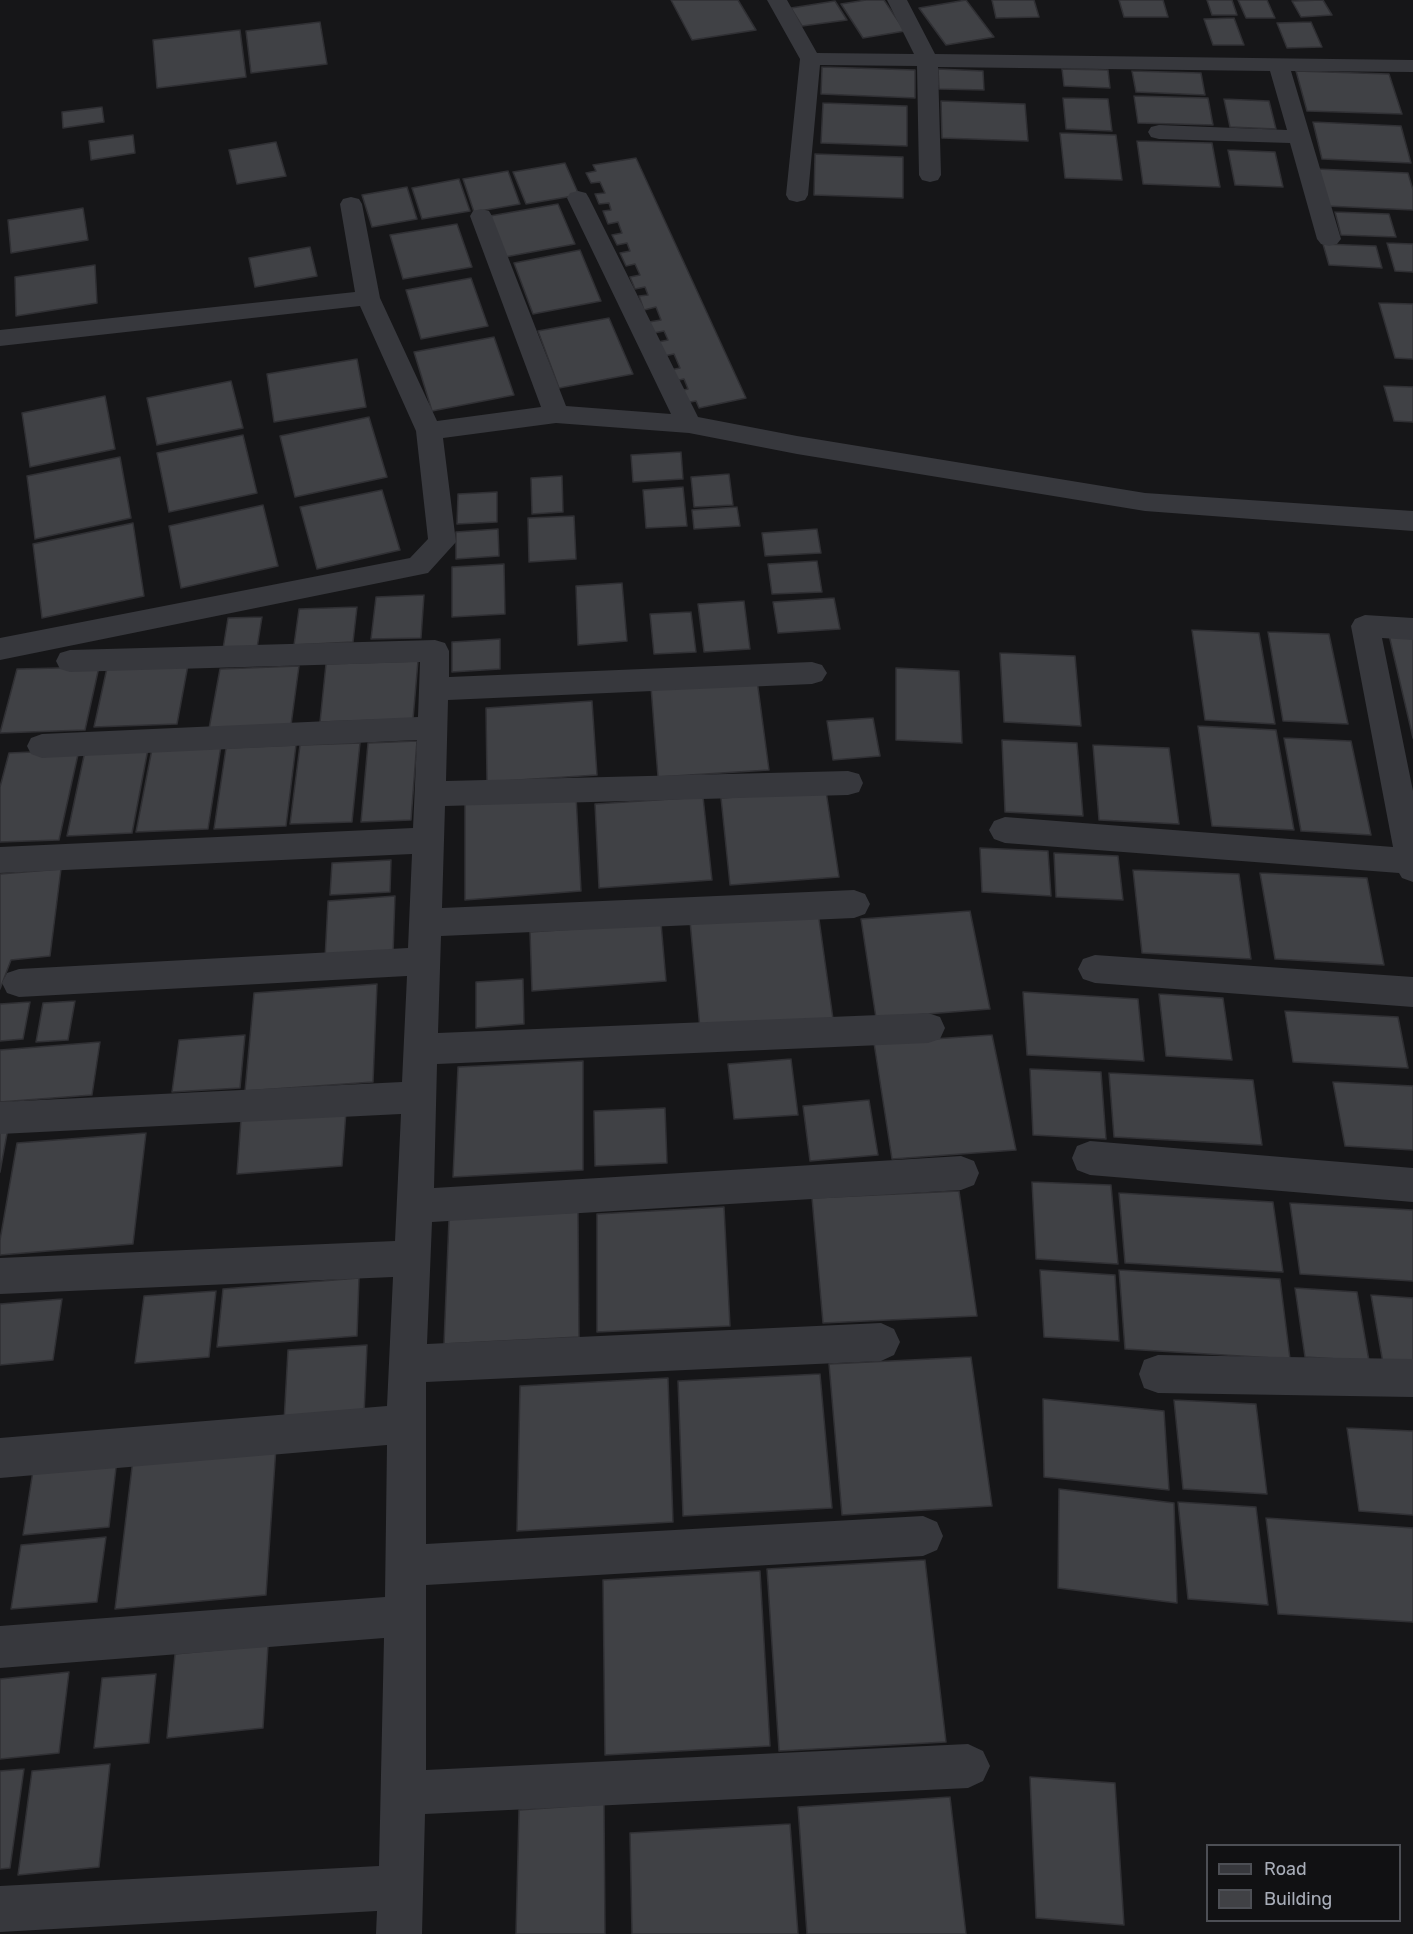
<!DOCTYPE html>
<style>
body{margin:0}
#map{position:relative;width:1413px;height:1934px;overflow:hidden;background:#161618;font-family:Rubik,sans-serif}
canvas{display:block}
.legend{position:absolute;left:1206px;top:1844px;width:195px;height:78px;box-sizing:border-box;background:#111113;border:2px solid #4d4f55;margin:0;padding:8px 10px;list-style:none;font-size:18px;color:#a8adb8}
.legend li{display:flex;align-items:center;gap:12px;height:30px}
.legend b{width:30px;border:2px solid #4d4f55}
</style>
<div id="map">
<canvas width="1413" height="1934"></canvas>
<ul class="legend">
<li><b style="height:8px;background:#37383d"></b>Road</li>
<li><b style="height:16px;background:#404145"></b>Building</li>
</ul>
</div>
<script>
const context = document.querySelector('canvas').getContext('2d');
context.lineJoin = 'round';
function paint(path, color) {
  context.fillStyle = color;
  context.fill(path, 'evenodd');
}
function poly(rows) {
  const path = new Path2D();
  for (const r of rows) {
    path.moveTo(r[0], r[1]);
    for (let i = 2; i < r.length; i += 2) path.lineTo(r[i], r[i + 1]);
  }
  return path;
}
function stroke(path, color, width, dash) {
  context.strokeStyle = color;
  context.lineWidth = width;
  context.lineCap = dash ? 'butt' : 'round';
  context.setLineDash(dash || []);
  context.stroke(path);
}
const building = poly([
 [671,0,738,0,756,30,692,40,671,0],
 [866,0,884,0,905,31,863,38,841,4,866,0],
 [966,0,994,37,946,45,919,8,966,0],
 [992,0,1034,0,1039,17,996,18,992,0],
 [1119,0,1163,0,1168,17,1124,17,1119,0],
 [1207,0,1232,0,1237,15,1212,15,1207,0],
 [1238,0,1267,0,1275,18,1246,18,1238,0],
 [1323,0,1332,15,1301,17,1292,1,1323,0],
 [835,1,847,20,802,26,791,8,835,1],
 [1234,18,1244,45,1213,45,1204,19,1234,18],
 [320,22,327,64,251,73,246,31,320,22],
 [1311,22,1322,47,1287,48,1277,23,1311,22],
 [240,30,246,77,157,88,153,40,240,30],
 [822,67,915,70,915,98,821,94,822,67],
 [938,69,983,71,984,90,939,89,938,69],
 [1062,69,1108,70,1110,88,1064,86,1062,69],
 [1132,71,1201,73,1205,95,1136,92,1132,71],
 [1296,71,1389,74,1402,114,1307,111,1296,71],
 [1134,96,1208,98,1213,125,1138,123,1134,96],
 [1063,98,1108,99,1112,131,1066,129,1063,98],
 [1224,99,1269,101,1276,129,1230,127,1224,99],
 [941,101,1025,104,1028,141,942,138,941,101],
 [823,103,907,106,907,146,821,143,823,103],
 [102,107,104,122,63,128,62,112,102,107],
 [1313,122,1401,126,1411,163,1322,159,1313,122],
 [1060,133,1116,135,1122,180,1065,178,1060,133],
 [133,135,135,153,91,160,89,141,133,135],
 [1137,141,1212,143,1220,187,1143,184,1137,141],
 [276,142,286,176,237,184,229,150,276,142],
 [1228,150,1275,152,1283,187,1235,185,1228,150],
 [815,154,903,157,903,198,814,195,815,154],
 [636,158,746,398,699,408,696,401,684,403,679,391,688,389,684,379,674,381,670,370,680,368,674,354,664,356,658,342,668,340,664,331,654,333,649,322,661,320,656,307,644,310,639,296,648,295,645,287,635,289,630,277,640,275,635,264,626,266,620,253,630,251,627,243,617,245,612,235,622,233,618,222,608,224,603,211,611,210,609,203,599,204,595,194,605,193,600,182,591,183,586,173,596,171,593,165,636,158],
 [565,163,579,195,526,204,513,172,565,163],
 [1317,169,1408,173,1413,190,1413,210,1326,206,1317,169],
 [508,171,520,204,474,212,463,179,508,171],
 [459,179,470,211,422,219,412,188,459,179],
 [407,187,417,219,372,227,362,195,407,187],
 [558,204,575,244,505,257,490,216,558,204],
 [83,208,88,240,11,253,8,220,83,208],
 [1335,212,1389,214,1396,237,1341,235,1335,212],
 [457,224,472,267,403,279,390,235,457,224],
 [1387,243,1413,244,1413,272,1395,271,1387,243],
 [1323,244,1376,246,1382,268,1329,265,1323,244],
 [310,247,317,276,255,287,249,258,310,247],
 [580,250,601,301,533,314,514,263,580,250],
 [95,265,97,303,16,316,15,277,95,265],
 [471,278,488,326,421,339,406,290,471,278],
 [1379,303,1413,304,1413,359,1395,358,1379,303],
 [609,318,633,374,559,388,538,331,609,318],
 [494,337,514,395,432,411,414,352,494,337],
 [357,359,366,407,274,422,267,374,357,359],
 [231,381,243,428,157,445,147,398,231,381],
 [1384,386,1413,387,1413,422,1394,421,1384,386],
 [105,396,115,449,30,467,22,413,105,396],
 [369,417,387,477,295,497,280,436,369,417],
 [243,435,257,493,169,512,157,453,243,435],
 [681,452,683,479,633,482,631,455,681,452],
 [120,457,131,518,35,539,27,476,120,457],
 [729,474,733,505,694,507,691,477,729,474],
 [562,476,563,512,532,514,531,478,562,476],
 [683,487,687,526,646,528,643,490,683,487],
 [382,490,400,550,317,569,300,507,382,490],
 [497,492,497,522,457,524,458,494,497,492],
 [263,505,278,566,181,588,169,526,263,505],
 [737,507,740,526,694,529,692,510,737,507],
 [574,516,576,559,529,562,528,518,574,516],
 [133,523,144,596,42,618,33,544,133,523],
 [498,529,499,556,456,559,456,532,498,529],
 [817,529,821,553,765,556,762,533,817,529],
 [817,561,822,592,772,594,768,564,817,561],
 [504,564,505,614,452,617,452,567,504,564],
 [622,583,627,641,578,645,576,586,622,583],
 [424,595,421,638,371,639,376,597,424,595],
 [834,598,840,629,778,633,773,602,834,598],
 [744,601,750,649,704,652,698,604,744,601],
 [357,607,353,642,294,645,299,609,357,607],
 [691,612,696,652,654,654,650,614,691,612],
 [262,617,257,648,223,649,228,618,262,617],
 [1192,630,1259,633,1275,724,1205,720,1192,630],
 [1268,632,1329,634,1348,724,1283,721,1268,632],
 [1389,635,1413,636,1413,738,1389,635],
 [500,639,500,669,452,672,452,642,500,639],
 [1000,653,1075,656,1081,726,1004,722,1000,653],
 [418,661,413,719,320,722,326,664,418,661],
 [188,665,177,724,94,727,107,668,188,665],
 [299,666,291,725,209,729,220,669,299,666],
 [99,667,85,730,0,733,17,669,99,667],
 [896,668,959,671,962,743,896,740,896,668],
 [757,680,769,770,658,777,651,687,757,680],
 [592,701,597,775,487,782,486,708,592,701],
 [873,718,880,756,833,760,827,721,873,718],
 [1198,726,1276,730,1294,830,1212,826,1198,726],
 [1284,738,1351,741,1371,835,1301,831,1284,738],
 [1002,740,1077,743,1083,816,1005,812,1002,740],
 [417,741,411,820,361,822,368,743,417,741],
 [360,743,352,822,290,824,300,745,360,743],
 [296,745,286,826,214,829,226,748,296,745],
 [1093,745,1169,748,1179,824,1099,820,1093,745],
 [221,746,208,829,136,832,152,749,221,746],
 [148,749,132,833,67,836,85,751,148,749],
 [79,750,59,840,0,842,0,787,9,753,79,750],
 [826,791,839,877,730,885,721,798,826,791],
 [576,795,581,891,465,900,465,802,576,795],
 [703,797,712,880,599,888,595,804,703,797],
 [980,848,1048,851,1051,896,982,892,980,848],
 [1054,853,1118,856,1123,900,1056,897,1054,853],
 [391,860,390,892,330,895,332,863,391,860],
 [61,869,50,956,11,960,0,989,0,874,61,869],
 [1133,870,1239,874,1251,959,1142,953,1133,870],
 [1260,873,1367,878,1384,965,1275,959,1260,873],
 [395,896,393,954,325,959,328,901,395,896],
 [970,911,990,1009,876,1018,861,919,970,911],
 [818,912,833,1019,700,1029,690,921,818,912],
 [661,923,666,981,532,991,530,932,661,923],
 [523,979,524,1024,476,1028,476,982,523,979],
 [377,984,373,1082,245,1091,254,993,377,984],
 [1023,992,1138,999,1144,1061,1027,1055,1023,992],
 [1159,994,1223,998,1232,1060,1166,1056,1159,994],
 [75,1001,68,1040,36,1042,43,1003,75,1001],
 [30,1002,23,1039,0,1041,0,1004,30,1002],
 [1285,1011,1398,1017,1408,1068,1293,1062,1285,1011],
 [245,1035,240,1088,172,1092,179,1040,245,1035],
 [992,1035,1016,1150,892,1159,874,1043,992,1035],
 [100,1042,92,1095,0,1102,0,1050,100,1042],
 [791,1059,798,1115,734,1119,728,1064,791,1059],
 [583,1061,583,1170,453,1177,458,1067,583,1061],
 [1030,1069,1101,1072,1106,1139,1033,1135,1030,1069],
 [1109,1073,1253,1080,1262,1145,1114,1137,1109,1073],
 [1333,1082,1413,1086,1413,1150,1345,1146,1333,1082],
 [869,1100,878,1155,810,1161,803,1106,869,1100],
 [665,1108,667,1163,595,1166,594,1111,665,1108],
 [346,1111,342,1166,237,1174,241,1119,346,1111],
 [8,1128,0,1172,0,1129,8,1128],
 [146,1133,133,1244,0,1255,0,1240,17,1143,146,1133],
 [1032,1182,1111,1185,1118,1264,1036,1259,1032,1182],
 [959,1191,977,1316,823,1323,812,1198,959,1191],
 [1119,1193,1273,1202,1283,1272,1125,1263,1119,1193],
 [1290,1203,1413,1210,1413,1281,1300,1274,1290,1203],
 [724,1207,730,1326,597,1332,597,1214,724,1207],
 [578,1212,579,1337,444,1344,449,1219,578,1212],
 [1040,1270,1115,1275,1119,1341,1044,1337,1040,1270],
 [1119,1270,1280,1279,1290,1359,1125,1349,1119,1270],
 [359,1278,357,1336,217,1347,223,1289,359,1278],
 [1295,1288,1357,1292,1369,1361,1305,1357,1295,1288],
 [216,1291,209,1357,135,1363,144,1296,216,1291],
 [1371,1295,1413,1298,1413,1365,1383,1363,1371,1295],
 [62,1299,53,1360,0,1365,0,1304,62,1299],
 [367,1345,364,1415,284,1422,288,1350,367,1345],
 [971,1357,992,1506,842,1515,829,1364,971,1357],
 [820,1374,832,1508,683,1516,678,1381,820,1374],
 [668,1378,673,1522,517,1531,520,1386,668,1378],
 [1043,1399,1164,1411,1169,1490,1044,1477,1043,1399],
 [1174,1400,1256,1404,1267,1494,1183,1489,1174,1400],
 [1347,1428,1413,1431,1413,1515,1359,1511,1347,1428],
 [276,1447,266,1595,115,1609,133,1459,276,1447],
 [118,1451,109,1527,23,1535,35,1458,118,1451],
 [1059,1489,1174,1503,1177,1603,1058,1588,1059,1489],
 [1178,1502,1256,1507,1268,1605,1188,1599,1178,1502],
 [1266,1518,1413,1528,1413,1622,1278,1614,1266,1518],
 [106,1537,97,1602,11,1609,21,1545,106,1537],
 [925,1560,946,1742,779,1751,767,1569,925,1560],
 [760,1571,770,1746,605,1755,603,1580,760,1571],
 [268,1645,263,1728,167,1738,175,1654,268,1645],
 [69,1672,59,1753,0,1759,0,1679,69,1672],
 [156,1674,149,1743,94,1748,102,1678,156,1674],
 [110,1764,99,1867,18,1875,32,1771,110,1764],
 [24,1769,10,1868,0,1869,0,1771,24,1769],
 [1030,1777,1115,1783,1124,1925,1036,1918,1030,1777],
 [950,1797,966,1934,807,1934,798,1807,950,1797],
 [604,1804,605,1934,516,1934,519,1810,604,1804],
 [790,1824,798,1934,632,1934,630,1833,790,1824]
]);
const street = poly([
 [767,0,787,0,817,53,914,54,887,0,907,0,935,54,1413,60,1413,72,1291,71,1341,239,1337,244,1329,246,1321,244,1317,239,1290,143,1159,139,1151,137,1148,132,1151,127,1159,125,1287,130,1270,71,938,67,941,175,938,180,930,182,922,180,919,175,917,66,820,65,808,195,805,200,797,202,789,200,786,195,800,59,767,0],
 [578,191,586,193,589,198,698,417,797,436,1145,493,1413,511,1413,531,1145,511,797,454,689,433,556,423,443,438,456,542,428,573,0,660,0,638,410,558,428,539,416,431,360,306,0,346,0,330,355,292,340,204,343,199,351,197,359,199,362,204,380,298,437,421,541,407,470,216,473,211,481,209,489,211,492,216,566,406,671,414,567,198,570,193,578,191],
 [1365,615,1413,618,1413,640,1382,638,1413,791,1413,882,1402,878,1399,873,1005,843,994,839,989,830,994,821,1005,817,1393,847,1351,626,1355,619,1365,615],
 [435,640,445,643,449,651,449,677,812,662,822,665,827,673,822,681,812,684,448,700,446,781,848,771,859,774,863,783,859,792,848,795,445,806,442,908,854,890,865,894,870,904,865,914,854,918,441,936,438,1033,928,1013,940,1017,945,1028,940,1039,928,1043,437,1064,434,1188,961,1156,974,1161,979,1173,974,1185,961,1190,432,1222,427,1344,881,1323,894,1329,900,1342,894,1355,881,1361,426,1382,426,1544,923,1516,937,1522,943,1536,937,1550,923,1556,426,1585,426,1770,968,1744,983,1751,990,1766,983,1781,968,1788,425,1814,422,1934,376,1934,377,1911,0,1932,0,1886,379,1866,384,1638,0,1668,0,1626,385,1597,387,1445,0,1478,0,1438,387,1406,393,1277,0,1294,0,1258,395,1241,401,1114,0,1134,0,1102,402,1082,407,976,19,997,7,993,2,983,7,973,19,969,408,948,412,854,0,873,0,847,413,828,417,740,42,758,31,754,27,746,31,738,42,734,418,717,420,662,70,672,60,669,56,661,60,653,70,650,435,640],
 [1095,955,1413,977,1413,1007,1095,983,1083,979,1078,969,1083,959,1095,955],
 [1090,1141,1413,1168,1413,1202,1090,1175,1077,1170,1072,1158,1077,1146,1090,1141],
 [1158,1355,1413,1359,1413,1397,1158,1393,1144,1388,1139,1374,1144,1360,1158,1355]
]);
paint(building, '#404145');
stroke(building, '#303034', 1.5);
paint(street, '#37383d');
</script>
